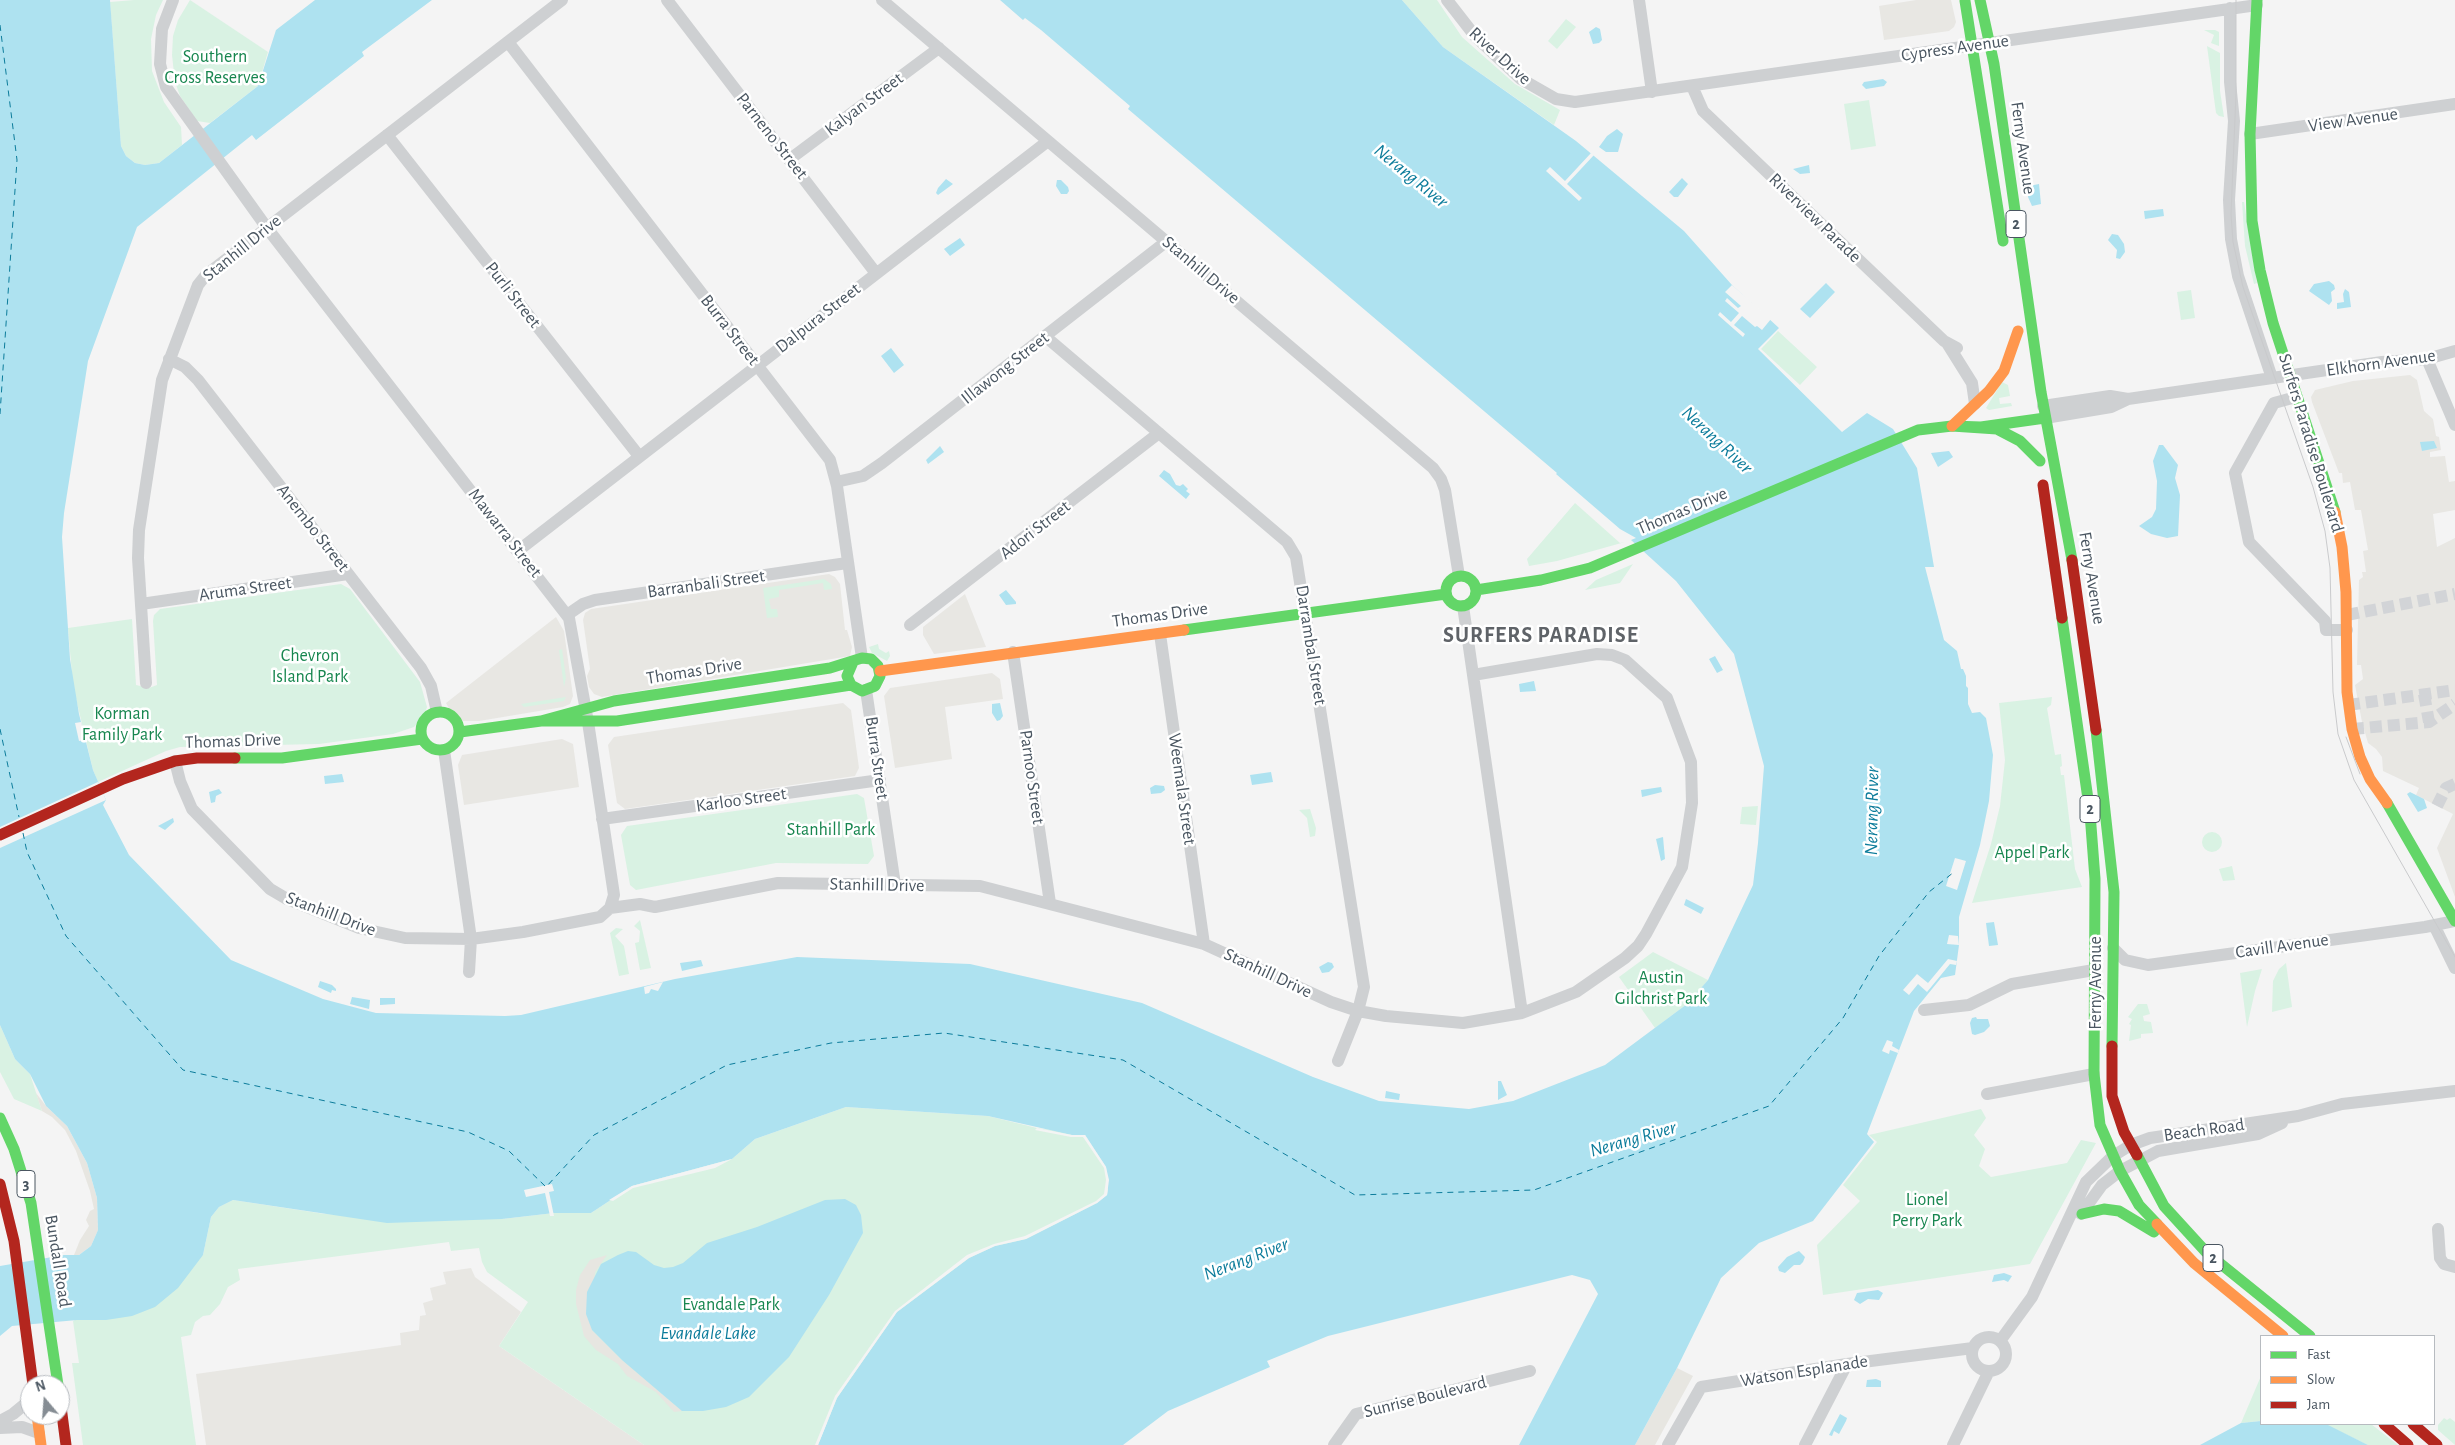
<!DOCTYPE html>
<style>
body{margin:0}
#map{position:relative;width:2455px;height:1445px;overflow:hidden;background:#f4f4f4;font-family:"Alegreya Sans",sans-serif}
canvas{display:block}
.legend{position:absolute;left:2260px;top:1335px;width:175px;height:90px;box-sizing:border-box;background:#fff;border:1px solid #b7bbc0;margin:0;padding:6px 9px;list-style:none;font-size:15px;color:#4a5661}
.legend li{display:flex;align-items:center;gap:10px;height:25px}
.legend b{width:25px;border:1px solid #b7bbc0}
.north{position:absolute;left:20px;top:1375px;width:50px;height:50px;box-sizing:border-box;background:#fff;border:1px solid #b7bbc0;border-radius:50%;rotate:342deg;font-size:14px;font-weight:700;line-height:20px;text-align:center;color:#4a5661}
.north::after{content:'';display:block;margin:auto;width:18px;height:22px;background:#868d94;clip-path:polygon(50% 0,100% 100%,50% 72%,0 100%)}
</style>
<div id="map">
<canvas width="2455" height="1445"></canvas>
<ul class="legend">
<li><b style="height:6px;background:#63d668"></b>Fast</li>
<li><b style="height:6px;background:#ff974d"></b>Slow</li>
<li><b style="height:6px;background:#b3261e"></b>Jam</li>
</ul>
<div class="north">N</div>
</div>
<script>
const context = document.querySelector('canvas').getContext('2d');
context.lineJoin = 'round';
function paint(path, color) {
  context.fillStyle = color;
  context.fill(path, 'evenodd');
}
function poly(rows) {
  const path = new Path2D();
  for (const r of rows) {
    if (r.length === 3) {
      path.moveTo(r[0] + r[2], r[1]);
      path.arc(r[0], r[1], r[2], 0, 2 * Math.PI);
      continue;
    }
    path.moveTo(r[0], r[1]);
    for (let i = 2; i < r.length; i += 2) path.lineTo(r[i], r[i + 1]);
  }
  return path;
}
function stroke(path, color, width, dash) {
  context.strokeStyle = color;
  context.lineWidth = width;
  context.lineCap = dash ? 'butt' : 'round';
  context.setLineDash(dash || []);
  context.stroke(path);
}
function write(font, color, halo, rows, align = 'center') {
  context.font = font + ' "Alegreya Sans",sans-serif';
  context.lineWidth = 5;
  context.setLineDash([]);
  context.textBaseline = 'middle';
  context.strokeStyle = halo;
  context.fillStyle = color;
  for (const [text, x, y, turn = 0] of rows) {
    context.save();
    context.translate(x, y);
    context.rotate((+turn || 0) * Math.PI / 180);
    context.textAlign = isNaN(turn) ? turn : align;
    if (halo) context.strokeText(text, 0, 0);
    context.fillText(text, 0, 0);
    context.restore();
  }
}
const commercial = poly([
 [1916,0,1951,0,1956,22,1954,27,1949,31,1884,40,1879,6],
 [2410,375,2417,380,2424,411,2433,419,2436,436,2439,437,2441,450,2430,452,2430,457,2445,456,2449,482,2455,481,2455,510,2433,514,2437,547,2455,538,2455,897,2437,848,2453,814,2416,795,2419,788,2383,771,2382,757,2376,749,2368,743,2362,722,2355,685,2363,679,2361,665,2357,665,2359,580,2363,577,2362,572,2366,572,2363,551,2368,550,2361,510,2355,510,2350,482,2343,483,2342,473,2339,473,2312,402,2311,397,2315,390,2353,381],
 [829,574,835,577,840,584,845,630,847,630,852,647,850,656,602,697,594,694,589,687,587,676,590,669,583,620,585,613,591,609],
 [965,594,986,647,934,654,923,635,923,627],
 [556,617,564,631,573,696,570,704,563,707,479,721,463,721,452,714,446,703],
 [992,673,1000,679,1003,699,945,707,952,759,895,768,884,696,890,688],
 [843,703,851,710,859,768,855,776,625,809,617,803,608,745,614,737],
 [562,739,573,744,579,787,464,805,458,765,462,755],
 [471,1268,475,1277,521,1312,499,1346,644,1445,206,1445,196,1374,401,1345,400,1333,419,1330,420,1316,426,1315,423,1303,433,1300,430,1288,446,1284,443,1272]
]);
const green = poly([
 [134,0,163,0,156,15,151,39,152,71,164,102,181,127,182,145,159,163,145,165,135,163,126,156,121,146,110,2],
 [190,0,268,52,258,86,210,123,197,121,180,96,175,82,172,55,173,36,178,20],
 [1402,0,1437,0,1462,37,1515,84,1560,110,1554,125,1443,47],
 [1566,19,1576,27,1557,49,1548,41],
 [2204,30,2215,30,2219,32,2219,46,2211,43,2214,35],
 [2207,46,2220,53,2220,91,2224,117,2219,116,2216,113],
 [1869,100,1876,146,1851,150,1844,104],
 [2242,202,2244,202,2257,283,2254,284,2245,246],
 [2191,290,2195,318,2181,320,2177,292],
 [1778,331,1817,367,1800,385,1761,349],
 [2002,382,2008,385,2010,396,1999,398,2000,404,2011,403,2012,406,1989,410,1986,408],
 [1575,503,1620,543,1625,542,1557,561,1529,566,1527,559],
 [1633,564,1620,583,1585,590,1596,580],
 [824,579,831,584,832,589,824,590,823,583,779,590,779,597,769,599,771,609,777,609,778,617,767,618,763,588],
 [341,584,350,589,420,682,427,707,424,716,414,727,393,734,319,744,180,747,166,751,98,782,93,770,73,686,68,628,132,619,136,685,149,688,157,685,153,621,154,615,160,609],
 [878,644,879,649,886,653,889,651,890,656,887,661,872,653,869,647],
 [562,649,566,678,564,687,559,650],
 [566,697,564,701,524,707,521,704],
 [2052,697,2051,705,2047,708,2055,755,2061,754,2062,766,2060,767,2061,775,2064,775,2075,869,2082,887,1972,903,1991,844,2000,806,2005,760,1999,703],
 [857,794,864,798,874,856,868,864,776,863,636,890,630,885,621,835,627,826],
 [1758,806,1756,825,1740,824,1742,807],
 [1310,809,1316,828,1315,836,1310,837,1307,818,1299,810],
 [2212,842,10],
 [2232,866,2235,880,2223,881,2219,869],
 [640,920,651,968,640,970,635,943,639,942,640,931,634,926],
 [616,928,623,929,615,936,624,946,629,974,619,976,610,933],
 [1653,952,1708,980,1691,1001,1655,1028,1619,977],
 [2286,963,2292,1007,2272,1012,2273,981,2279,969],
 [2262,969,2255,991,2247,1027,2240,973],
 [2138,1004,2147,1004,2150,1014,2143,1016,2144,1021,2151,1022,2153,1033,2141,1034,2141,1038,2129,1041,2131,1025,2129,1024,2132,1019,2128,1017],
 [0,1025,15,1059,30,1074,42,1111,14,1099,0,1072],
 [846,1107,988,1116,1037,1128,1085,1135,1106,1167,1109,1180,1107,1195,825,1424,818,1445,644,1445,499,1346,528,1302,487,1272,482,1262,479,1248,451,1251,449,1242,238,1269,240,1280,228,1287,220,1304,210,1315,203,1316,195,1322,191,1335,181,1337,196,1445,83,1445,72,1363,79,1363,73,1321,203,1255,211,1217,219,1207,233,1200,325,1214,502,1219,554,1213,591,1213,632,1186,732,1159,755,1139],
 [1981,1109,1986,1118,1974,1135,1985,1149,1979,1166,1991,1177,2067,1163,2081,1140,2096,1143,2030,1264,1823,1295,1817,1245,1860,1201,1843,1185,1877,1142,1869,1135],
 [2261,1376,2261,1421,2241,1423],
 [2444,1418,2447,1420,2450,1418,2455,1422,2455,1445,2438,1430,2438,1425],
 [2324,1424,2371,1424,2398,1445,2368,1445]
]);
const sand = poly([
 [36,1093,46,1106,67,1126,87,1163,97,1198,98,1230,91,1246,79,1255,74,1255,80,1240,89,1226,86,1220,90,1211,94,1209,90,1191,76,1151,65,1130,52,1117,42,1111],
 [607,1255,595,1272,592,1330,622,1360,682,1411,674,1412,656,1392,627,1376,618,1364,596,1350,584,1336,576,1304,576,1290,580,1275,590,1260],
 [1677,1368,1693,1376,1655,1445,1635,1445]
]);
const water = poly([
 [0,0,110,0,121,146,126,156,135,163,145,165,159,163,258,86,276,30,315,0,432,0,362,52,364,56,256,140,252,135,137,227,88,361,64,513,62,537,70,659,79,714,93,770,106,800,103,805,129,855,231,960,323,999,376,1013,505,1016,521,1015,675,979,797,957,970,964,1142,1003,1313,1077,1379,1101,1469,1109,1513,1101,1605,1065,1687,1004,1708,980,1753,885,1758,843,1764,766,1734,654,1676,581,1631,540,1636,538,1620,529,1556,474,1557,473,1128,109,1130,106,1041,30,1025,18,1023,20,1000,0,1402,0,1443,47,1576,141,1684,231,1732,285,1779,328,1758,349,1842,432,1867,413,1893,429,1917,468,1934,567,1925,567,1944,640,1957,651,1961,669,1963,669,1966,676,1966,686,1968,688,1968,704,1972,713,1980,712,1986,718,1993,755,1989,801,1980,845,1959,917,1959,945,1955,975,1941,978,1914,1011,1867,1134,1874,1142,1813,1221,1759,1243,1721,1278,1677,1368,1635,1445,1519,1445,1598,1294,1590,1280,1572,1275,1328,1336,1267,1361,1270,1367,1168,1411,1123,1445,818,1445,837,1398,897,1312,969,1258,995,1246,1026,1239,1097,1203,1107,1195,1108,1189,1106,1167,1085,1135,1072,1135,988,1116,846,1107,755,1139,732,1159,632,1186,591,1213,554,1213,502,1219,387,1223,233,1200,219,1207,211,1217,203,1255,178,1288,155,1307,132,1316,106,1320,77,1320,12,1326,0,1336,0,1266,64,1255,79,1255,91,1246,98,1230,97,1198,87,1163,67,1126,46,1106,30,1074,15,1059,0,1025],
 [1596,27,1600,29,1602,40,1599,43,1593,44,1589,32],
 [1883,79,1887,82,1884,86,1866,89,1862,85,1864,82],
 [1617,129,1623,134,1618,152,1606,152,1599,147,1607,136],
 [1809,165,1810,173,1800,174,1793,169],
 [1682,178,1688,184,1678,197,1674,197,1669,192],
 [946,179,953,184,938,195,936,193,938,188],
 [1057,180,1061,180,1068,187,1069,191,1067,194,1061,194,1056,186],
 [2039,184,2041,204,2032,206,2028,197,2029,186],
 [2163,209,2164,216,2145,219,2144,211],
 [2112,234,2118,235,2124,244,2125,252,2120,259,2116,258,2117,250,2108,240],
 [960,238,965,245,950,256,944,249],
 [2329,281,2334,285,2335,289,2331,292,2332,301,2329,305,2309,291,2314,284],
 [1826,283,1835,292,1810,318,1800,309],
 [2345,289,2349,292,2351,307,2337,309,2337,303,2344,302,2343,294],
 [891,348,904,365,894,373,881,356],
 [2434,441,2437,448,2422,451,2420,442],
 [2159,445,2163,445,2178,465,2175,478,2180,495,2178,536,2167,538,2151,534,2139,526,2152,517,2156,509,2157,481,2153,461],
 [940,446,944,452,928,464,926,460],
 [1949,451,1953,457,1938,467,1931,453],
 [1164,470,1170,474,1176,485,1180,486,1183,484,1188,489,1186,491,1190,494,1186,499,1159,476],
 [1006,590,1016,602,1016,604,1006,605,999,595],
 [1715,656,1723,670,1717,673,1709,659],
 [1534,681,1536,691,1520,692,1519,684],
 [1000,703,1003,716,1000,720,997,721,992,713,992,704],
 [1271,772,1273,782,1252,785,1250,775],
 [342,774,344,782,325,784,324,776],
 [1155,785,1164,786,1165,790,1161,793,1151,794,1150,788],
 [1661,787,1662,792,1642,797,1641,790],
 [219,789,222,793,216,796,215,802,211,803,209,792],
 [2410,792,2424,799,2427,808,2418,812,2407,794],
 [173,818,174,822,165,830,158,826],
 [1663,837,1665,859,1661,861,1656,839],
 [1686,899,1704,908,1701,914,1684,905],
 [1994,922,1998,945,1989,946,1986,923],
 [701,960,703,966,682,971,680,963],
 [1328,962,1332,963,1334,967,1329,972,1322,973,1319,967],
 [320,981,332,985,336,989,336,991,332,990,331,993,318,987],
 [352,997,370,1000,369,1009,350,1004],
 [380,998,395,998,395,1004,380,1005],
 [1976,1017,1977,1019,1988,1019,1990,1026,1984,1032,1975,1035,1972,1034,1970,1023,1972,1018],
 [1498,1081,1501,1081,1507,1095,1498,1100],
 [1386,1091,1400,1094,1399,1100,1385,1098],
 [845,1199,856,1205,861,1215,863,1233,829,1295,789,1357,749,1397,726,1407,703,1411,682,1411,622,1360,592,1330,586,1314,587,1292,601,1264,618,1255,628,1251,636,1252,654,1265,664,1268,673,1267,683,1263,707,1243,757,1227,825,1200],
 [1799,1251,1805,1257,1803,1262,1800,1265,1794,1265,1785,1273,1779,1271,1778,1267,1787,1257],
 [2004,1273,2012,1276,2008,1282,2004,1280,1992,1282,1994,1275],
 [1878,1290,1883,1293,1879,1300,1868,1299,1860,1304,1854,1300,1857,1293],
 [1876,1379,1881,1381,1881,1387,1866,1387,1867,1380],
 [1840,1414,1847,1418,1846,1421,1839,1434,1834,1431,1832,1436,1829,1435],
 [2261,1421,2261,1424,2326,1424,2368,1445,2200,1445,2241,1423]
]);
const pier = poly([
 [1591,153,1594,155,1567,184,1582,198,1579,201,1546,171,1550,167,1565,181],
 [1732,285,1771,319,1762,330,1757,326,1755,327,1742,316,1734,325,1745,334,1743,337,1718,315,1720,312,1731,322,1739,313,1725,301,1727,298,1738,308,1741,306,1725,292],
 [81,722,86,740,79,741,75,723],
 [98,782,106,800,0,848,0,827],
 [1955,858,1966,861,1957,890,1946,886],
 [1949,935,1958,936,1959,945,1947,944],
 [1948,959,1957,961,1956,965,1950,964,1927,992,1918,984,1909,995,1903,990,1917,974,1928,983],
 [663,982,658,991,651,989,649,993,645,994,644,987],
 [1887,1040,1893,1042,1892,1046,1899,1050,1898,1053,1890,1050,1889,1054,1882,1051],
 [1037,1128,1072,1135,1085,1135,1106,1167,1109,1180,1107,1195,1097,1203,1026,1239,995,1246,969,1258,897,1312,837,1398,818,1445,815,1445,835,1396,895,1311,967,1255,994,1244,1025,1236,1096,1201,1104,1194,1106,1180,1104,1168,1083,1137,1071,1137,1035,1130],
 [732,1159,715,1168,633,1188,613,1201,609,1200,632,1186],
 [552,1184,554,1191,549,1192,554,1216,550,1216,545,1193,526,1197,524,1190]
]);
const ferry = poly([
 [0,25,17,160,0,414],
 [0,729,19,817],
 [23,833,27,852,66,936,183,1070,468,1132,509,1151,546,1187,594,1135,727,1065,831,1043,944,1033,1123,1060,1355,1195,1534,1190,1769,1106,1843,1018,1879,956,1929,892,1954,872]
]);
const streetTunnel = poly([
 [2347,615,2455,594],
 [2424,694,2429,722],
 [2348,705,2455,690],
 [2352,729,2429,722,2455,704],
 [2437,806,2446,788,2455,784]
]);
const street = poly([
 [173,0,162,29,160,64,166,87,267,228,569,618,588,722,614,895,610,908,600,917,523,932,471,939,405,938,359,928,287,899,270,889,192,809,180,781,175,761],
 [667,0,875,272],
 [882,0,1433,468,1441,479,1445,490,1459,576],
 [1447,0,1475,36,1521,79,1556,99,1575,102,2257,5],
 [1639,0,1652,92],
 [2230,8,2230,82,2234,121,2229,200,2231,239,2238,276,2272,378],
 [508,42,830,460,837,486,862,658],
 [1692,86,1703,111,1944,341,1957,348],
 [2250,134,2455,104],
 [387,135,639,456],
 [790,159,939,48],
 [1046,337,1287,542,1296,557,1364,987,1358,1011,1338,1061],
 [1947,343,1972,383,1975,404],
 [169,359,185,367,198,380,421,668,431,686,437,712],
 [2427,359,2455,425],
 [2296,397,2274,403,2235,473,2249,542,2325,621,2326,630,2347,630],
 [2043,406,2110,396,2128,399,2382,362,2427,359,2455,351],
 [2045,418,2111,407,2128,399],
 [836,482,863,476,882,463,1167,241],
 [519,550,1048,141],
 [141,604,348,574],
 [567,615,583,604,595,600,847,563],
 [910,625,1159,433],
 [1160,634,1204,944],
 [1013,652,1050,903],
 [1473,675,1597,654,1612,655,1625,660,1667,698,1691,762,1692,803,1682,867,1646,934,1638,946,1625,958,1576,992,1522,1013],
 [146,683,138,558,139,530,162,380,198,285,206,275,562,0],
 [866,690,895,885],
 [444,750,471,939,469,972],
 [602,819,880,780],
 [610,908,640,904,655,907,778,883,980,886,1204,944,1331,1002,1358,1011,1386,1016,1463,1023,1522,1013,1463,606],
 [2434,925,2455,968],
 [2113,948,2125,960,2148,965,2425,927,2455,921],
 [1924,1010,1969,1005,2012,984,2094,970],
 [1987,1094,2094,1074],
 [2081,1214,2102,1185,2120,1171,2158,1151,2258,1134,2282,1123],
 [2438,1229,2440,1258,2444,1264,2455,1267],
 [1989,1354,17],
 [2000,1341,2032,1297,2086,1182,2113,1156,2131,1145,2150,1138,2298,1116,2342,1104,2455,1091],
 [0,1421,13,1414,30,1400],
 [0,1428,22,1427,39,1433],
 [1334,1445,1356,1414,1530,1371],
 [1668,1445,1701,1387,1847,1364,1973,1348],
 [1805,1445,1847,1364],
 [1953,1445,1989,1371]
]);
const fast = poly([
 [1980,0,1994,64,2041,392,2072,560],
 [2257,0,2250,134,2252,221,2260,270,2273,323,2335,512],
 [1965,1,2003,241],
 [1952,426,1997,429,2020,441,2040,461],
 [1461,591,15],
 [1476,590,1541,580,1590,568,1918,430,1952,426,1981,427,2045,418],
 [2062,618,2090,813,2095,879,2094,1074,2100,1125,2120,1171,2139,1205,2157,1224],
 [1184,630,1446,594],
 [440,731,19],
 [541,721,614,701,830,668,862,658,871,659,878,666,880,676,875,686,862,691,851,685,847,676,853,662],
 [2096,730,2114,892,2112,1046],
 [460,732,541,721,617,721,851,685],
 [235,758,282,758,422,739],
 [2387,803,2455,921],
 [0,1118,14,1149,31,1203,58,1385],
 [2137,1155,2164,1206,2206,1252,2310,1336],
 [2082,1214,2104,1209,2119,1211,2154,1232]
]);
const slow = poly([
 [1952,426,1989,391,2004,371,2018,331],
 [2335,512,2342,547,2346,592,2347,692,2352,729,2360,757,2370,779,2387,803],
 [880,671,1184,630],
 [2157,1224,2194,1263,2283,1336],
 [37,1415,41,1445]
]);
const jam = poly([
 [2043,485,2062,618],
 [2072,560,2096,730],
 [0,835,123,779,175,761,197,758,235,758],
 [2112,1046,2112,1096,2124,1132,2137,1155],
 [0,1184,14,1241,33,1385],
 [60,1399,66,1445],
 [2384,1424,2408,1445],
 [2413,1424,2437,1445]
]);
const tram = poly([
 [2236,0,2236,94,2231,214,2233,242,2243,287,2313,487,2325,531,2330,568,2333,692,2338,734,2354,780,2455,957],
 [2346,737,2360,774]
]);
const shields = [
 [2016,224,20],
 [2090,809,20],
 [26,1184,18],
 [2213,1258,20]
];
const shieldNames = [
 ["2",2016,224],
 ["2",2090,809],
 ["3",26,1184],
 ["2",2213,1258]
];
const streetNames = [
 ["Cypress Avenue",1955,48,-8],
 ["River Drive",1500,56,42],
 ["Kalyan Street",864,104,-37],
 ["View Avenue",2353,120,-8],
 ["Parneno Street",772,136,52],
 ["Ferny Avenue",2023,148,82],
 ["Riverview Parade",1815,218,44],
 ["Stanhill Drive",242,248,-39],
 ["Stanhill Drive",1201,270,40],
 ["Purli Street",513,295,52],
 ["Dalpura Street",818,318,-38],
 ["Burra Street",730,330,52],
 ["Elkhorn Avenue",2381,363,-8],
 ["Illawong Street",1005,368,-38],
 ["Surfers Paradise Boulevard",2311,443,73],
 ["Thomas Drive",1682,511,-23],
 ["Anembo Street",313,528,52],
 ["Adori Street",1035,530,-38],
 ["Mawarra Street",505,533,52],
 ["Ferny Avenue",2092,578,81],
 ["Barranbali Street",706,584,-8],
 ["Aruma Street",245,589,-8],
 ["Thomas Drive",1160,615,-8],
 ["Darrambal Street",1311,645,81],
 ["Thomas Drive",694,671,-9],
 ["Thomas Drive",233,741,-2],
 ["Burra Street",877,758,82],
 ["Parnoo Street",1032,777,82],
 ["Weemala Street",1182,789,82],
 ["Karloo Street",741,800,-8],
 ["Stanhill Drive",877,885,1],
 ["Stanhill Drive",331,914,21],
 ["Cavill Avenue",2282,946,-8],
 ["Stanhill Drive",1268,973,25],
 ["Ferny Avenue",2096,983,-90],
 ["Beach Road",2204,1130,-8],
 ["Bundall Road",58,1261,81],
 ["Watson Esplanade",1804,1371,-9],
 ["Sunrise Boulevard",1425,1397,-14]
];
const parkNames = [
 ["Southern",215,57],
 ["Cross Reserves",215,78],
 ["Chevron",310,656],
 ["Island Park",310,677],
 ["Korman",122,714],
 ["Family Park",122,735],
 ["Stanhill Park",831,830],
 ["Appel Park",2032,853],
 ["Austin",1661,978],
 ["Gilchrist Park",1661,999],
 ["Lionel",1927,1200],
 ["Perry Park",1927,1221],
 ["Evandale Park",731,1305]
];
const waterNames = [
 ["Nerang River",1411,176,39],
 ["Nerang River",1717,440,43],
 ["Nerang River",1872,811,-89],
 ["Nerang River",1633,1139,-16],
 ["Nerang River",1246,1259,-21],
 ["Evandale Lake",708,1333]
];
const districtNames = [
 ["SURFERS PARADISE",1541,635]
];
paint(commercial, '#e8e7e3');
paint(green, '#d9f2e3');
paint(sand, '#e7e6e1');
paint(water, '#aee2f0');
paint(pier, '#f4f4f4');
stroke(ferry, '#0c7c9b', 1, [6, 5]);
stroke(streetTunnel, '#d2d4d7', 12, [12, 6]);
stroke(street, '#ced0d2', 12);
stroke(fast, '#63d668', 11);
stroke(slow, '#ff974d', 11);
stroke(jam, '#b3261e', 11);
stroke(tram, '#c9cacc', 1);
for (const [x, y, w] of shields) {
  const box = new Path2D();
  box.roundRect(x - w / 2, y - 13.5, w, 27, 4);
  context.fillStyle = '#fff';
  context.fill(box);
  stroke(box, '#4a5661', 1);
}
write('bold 16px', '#4a5661', null, shieldNames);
write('18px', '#4a5661', '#fff', streetNames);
write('18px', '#17864f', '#fff', parkNames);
write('italic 19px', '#0c7c9b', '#fff', waterNames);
context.letterSpacing = '1px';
write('bold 22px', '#5f6368', '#fff', districtNames);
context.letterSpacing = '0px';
</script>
